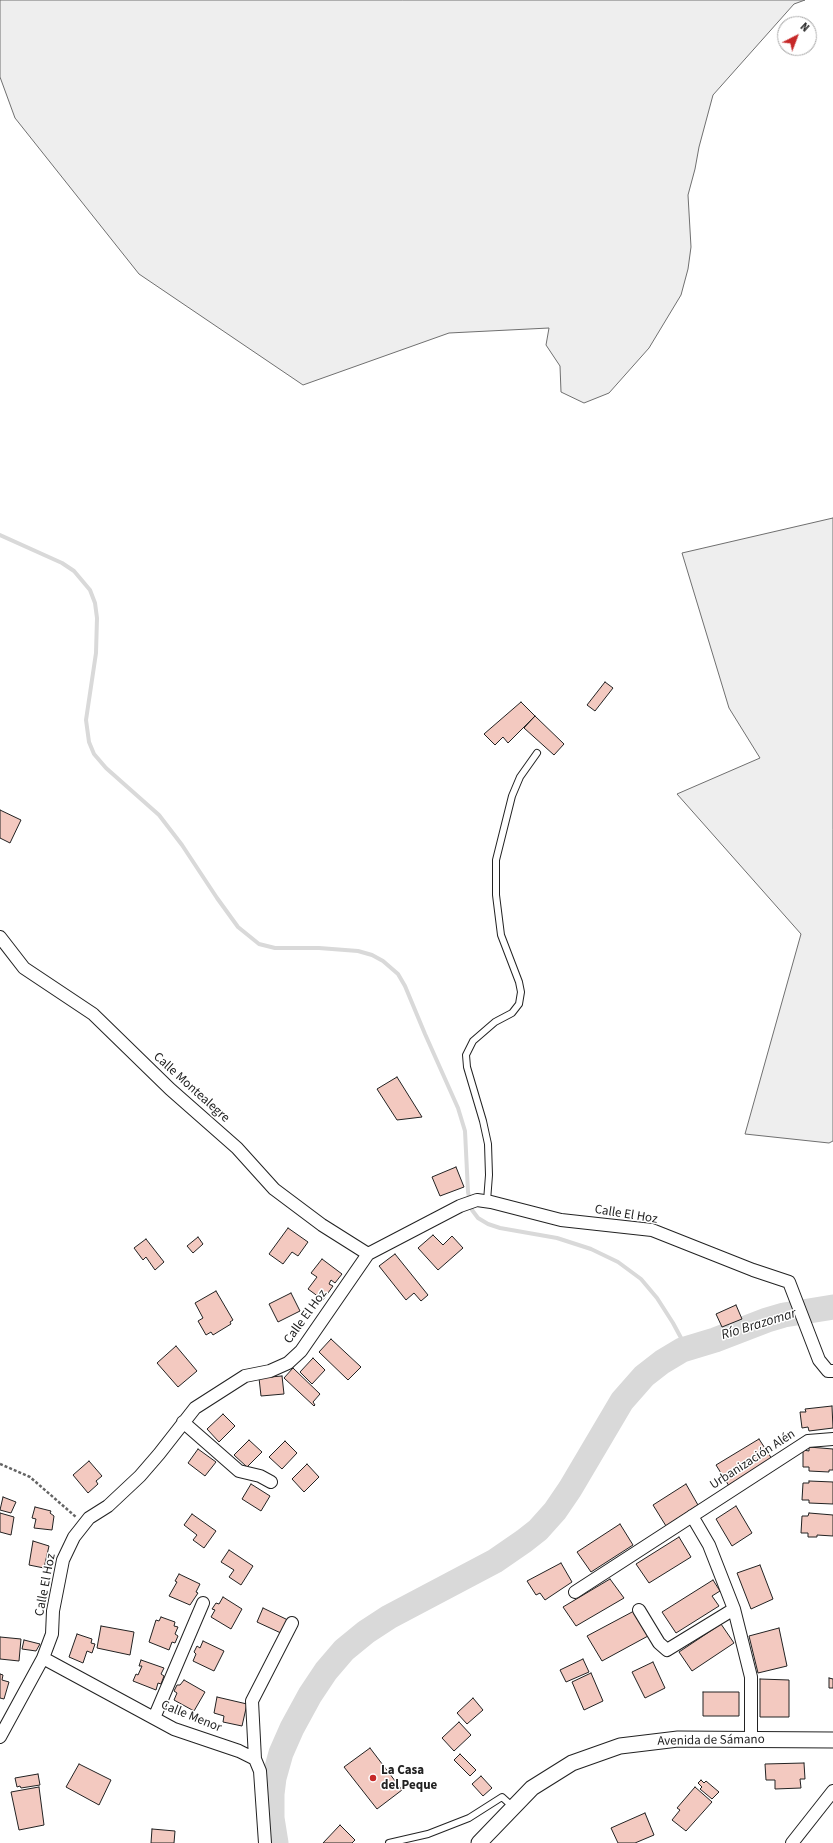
<!DOCTYPE html>
<meta charset="utf-8">
<style>
body{margin:0}
#map{position:relative;width:833px;height:1843px;overflow:hidden;background:#fff;font-family:"Source Sans 3",sans-serif}
canvas{display:block}
.north{position:absolute;left:777px;top:16px;width:40px;height:40px;box-sizing:border-box;background:#fff;border:1px solid #a7a7a7;border-radius:50%;rotate:42deg;font-size:11px;font-weight:700;line-height:16px;text-align:center;color:#222}
.north::after{content:'';display:block;margin:auto;width:14px;height:18px;background:#c62828;clip-path:polygon(50% 0,100% 100%,50% 72%,0 100%)}
</style>
<div id="map">
<canvas width="833" height="1843"></canvas>
<div class="north">N</div>
</div>
<script>
const context = document.querySelector('canvas').getContext('2d');
context.lineJoin = 'round';
function paint(path, color) {
  context.fillStyle = color;
  context.fill(path, 'evenodd');
}
function poly(rows) {
  const path = new Path2D();
  for (const r of rows) {
    path.moveTo(r[0], r[1]);
    for (let i = 2; i < r.length; i += 2) path.lineTo(r[i], r[i + 1]);
  }
  return path;
}
function stroke(path, color, width, dash) {
  context.strokeStyle = color;
  context.lineWidth = width;
  context.lineCap = dash ? 'butt' : 'round';
  context.setLineDash(dash || []);
  context.stroke(path);
}
function write(font, color, halo, rows, align = 'center') {
  context.font = font + ' "Source Sans 3",sans-serif';
  context.lineWidth = 3;
  context.setLineDash([]);
  context.textBaseline = 'middle';
  context.strokeStyle = halo;
  context.fillStyle = color;
  for (const [text, x, y, turn = 0] of rows) {
    context.save();
    context.translate(x, y);
    context.rotate((+turn || 0) * Math.PI / 180);
    context.textAlign = isNaN(turn) ? turn : align;
    if (halo) context.strokeText(text, 0, 0);
    context.fillText(text, 0, 0);
    context.restore();
  }
}
const green = poly([
 [0,0,805,0,794,4,713,95,699,147,695,169,688,195,691,247,688,269,681,295,649,348,609,393,584,403,561,392,560,366,546,345,549,328,449,333,303,385,139,274,15,118,0,77,0,0],
 [833,518,833,1141,829,1143,745,1134,801,934,677,794,760,758,729,708,682,553,833,518]
]);
const stream = poly([
 [0,535,62,563,74,571,90,590,95,603,97,618,96,653,86,720,89,742,94,754,106,768,159,815,182,845,217,898,238,927,259,944,275,948,319,948,358,951,372,955,383,961,398,974,405,986,425,1034,458,1108,465,1131,468,1192,472,1210,478,1218,488,1224,500,1228,557,1238,591,1249,618,1262,641,1279,657,1298,673,1323,687,1349]
]);
const river = poly([
 [276,1843,272,1818,272,1794,274,1778,281,1753,292,1728,310,1695,326,1671,344,1650,366,1632,389,1617,495,1561,524,1541,538,1530,555,1511,570,1489,622,1401,644,1376,662,1362,682,1350,715,1340,767,1320,784,1315,833,1307]
]);
const building = poly([
 [605,682,613,688,595,711,587,705,605,682],
 [521,702,535,716,508,743,503,737,495,745,484,734,521,702],
 [535,716,564,744,554,755,524,728,535,716],
 [0,810,21,820,10,843,0,838,0,810],
 [397,1077,422,1117,397,1120,377,1089,397,1077],
 [456,1167,464,1187,440,1196,432,1177,456,1167],
 [288,1228,308,1242,298,1256,292,1252,283,1264,269,1254,288,1228],
 [433,1235,443,1245,452,1236,463,1248,438,1270,418,1248,433,1235],
 [198,1237,203,1244,193,1253,187,1246,198,1237],
 [146,1239,164,1262,155,1270,146,1257,143,1260,134,1248,146,1239],
 [395,1254,428,1295,421,1301,414,1293,406,1300,379,1266,395,1254],
 [322,1259,342,1274,335,1283,331,1280,329,1284,333,1286,323,1300,308,1289,317,1277,311,1273,322,1259],
 [216,1291,233,1320,230,1322,231,1324,213,1335,211,1332,206,1335,198,1321,203,1318,195,1303,216,1291],
 [291,1293,300,1311,278,1322,269,1304,291,1293],
 [736,1305,742,1319,722,1327,716,1314,736,1305],
 [331,1339,361,1367,348,1380,319,1352,331,1339],
 [176,1346,197,1371,178,1387,157,1363,176,1346],
 [313,1358,325,1370,312,1384,300,1372,313,1358],
 [293,1368,320,1394,313,1402,315,1405,314,1406,284,1378,293,1368],
 [282,1376,284,1394,261,1396,259,1378,282,1376],
 [832,1406,833,1428,809,1431,808,1427,802,1428,800,1412,806,1412,805,1409,832,1406],
 [223,1414,235,1426,219,1442,207,1429,223,1414],
 [759,1439,772,1459,729,1486,716,1465,759,1439],
 [249,1440,262,1452,247,1467,234,1455,249,1440],
 [285,1441,297,1453,282,1469,269,1457,285,1441],
 [809,1447,833,1449,833,1470,829,1470,829,1472,809,1471,809,1467,803,1467,803,1450,809,1451,809,1447],
 [198,1449,216,1462,205,1476,188,1463,198,1449],
 [89,1461,102,1476,96,1481,98,1484,88,1493,73,1475,89,1461],
 [307,1464,319,1477,304,1492,292,1479,307,1464],
 [809,1481,833,1482,833,1504,809,1503,809,1500,802,1500,803,1483,809,1483,809,1481],
 [251,1484,270,1496,261,1511,242,1499,251,1484],
 [686,1484,698,1505,666,1526,653,1505,686,1484],
 [3,1497,16,1502,11,1513,0,1510,3,1497],
 [736,1506,752,1533,732,1546,716,1519,736,1506],
 [35,1507,51,1511,50,1513,54,1516,52,1530,34,1528,36,1519,32,1518,35,1507],
 [0,1513,14,1517,11,1535,0,1532,0,1513],
 [809,1513,833,1515,833,1536,817,1535,817,1537,808,1537,808,1533,801,1533,802,1516,808,1516,809,1513],
 [192,1514,216,1531,204,1548,193,1540,197,1535,184,1525,192,1514],
 [620,1524,633,1545,591,1572,577,1552,620,1524],
 [679,1537,691,1557,649,1583,636,1564,679,1537],
 [33,1541,49,1546,44,1568,29,1565,33,1541],
 [229,1550,253,1566,241,1585,229,1577,234,1570,221,1562,229,1550],
 [561,1563,572,1582,545,1600,540,1593,536,1595,527,1581,561,1563],
 [760,1565,773,1599,751,1609,737,1573,760,1565],
 [179,1574,200,1584,196,1592,198,1593,190,1605,169,1596,177,1582,175,1581,179,1574],
 [610,1579,624,1598,576,1626,563,1607,610,1579],
 [713,1580,720,1591,712,1596,719,1606,676,1633,662,1612,713,1580],
 [223,1597,242,1609,231,1629,211,1617,215,1610,212,1609,216,1603,219,1604,223,1597],
 [263,1608,290,1621,283,1634,257,1622,263,1608],
 [634,1611,648,1636,602,1661,587,1636,634,1611],
 [161,1617,175,1622,174,1626,178,1627,175,1634,178,1636,175,1643,172,1642,169,1650,149,1642,156,1620,159,1621,161,1617],
 [721,1624,734,1643,692,1671,679,1652,721,1624],
 [101,1626,134,1632,130,1655,97,1648,101,1626],
 [779,1628,787,1666,758,1673,749,1636,779,1628],
 [77,1634,92,1639,91,1643,95,1644,92,1653,87,1651,83,1663,69,1657,77,1634],
 [0,1637,21,1639,19,1661,0,1659,0,1637],
 [24,1640,40,1644,36,1651,22,1649,24,1640],
 [203,1641,224,1651,214,1671,193,1661,196,1654,194,1652,197,1646,200,1648,203,1641],
 [583,1659,589,1672,566,1682,560,1670,583,1659],
 [141,1660,164,1668,161,1674,164,1676,161,1684,158,1683,156,1690,133,1681,136,1674,138,1675,142,1666,139,1666,141,1660],
 [653,1662,665,1688,645,1698,632,1672,653,1662],
 [591,1673,603,1701,584,1710,572,1682,591,1673],
 [0,1674,3,1675,2,1680,9,1682,4,1699,0,1698,0,1674],
 [829,1678,833,1679,833,1688,829,1688,829,1678],
 [760,1679,789,1680,789,1717,760,1717,760,1679],
 [184,1680,205,1692,194,1711,174,1700,177,1693,174,1691,177,1685,180,1685,184,1680],
 [703,1692,739,1692,739,1716,703,1716,703,1692],
 [217,1697,247,1704,242,1726,223,1722,224,1716,214,1713,217,1697],
 [473,1698,483,1710,467,1724,457,1713,473,1698],
 [459,1722,471,1735,454,1751,442,1738,459,1722],
 [370,1748,402,1790,377,1809,344,1767,370,1748],
 [460,1754,476,1770,470,1776,454,1760,460,1754],
 [804,1763,805,1779,800,1779,801,1788,775,1789,775,1780,766,1780,765,1764,804,1763],
 [79,1764,111,1780,99,1805,66,1787,79,1764],
 [38,1774,40,1785,21,1788,20,1786,17,1787,15,1778,38,1774],
 [481,1776,492,1788,483,1796,472,1784,481,1776],
 [701,1780,704,1783,706,1781,719,1792,712,1799,700,1789,702,1787,698,1783,701,1780],
 [39,1787,44,1825,19,1830,11,1792,39,1787],
 [695,1787,712,1802,686,1831,672,1820,680,1810,677,1808,695,1787],
 [645,1813,654,1835,635,1843,618,1843,611,1828,645,1813],
 [340,1825,355,1840,352,1843,323,1843,340,1825],
 [152,1829,175,1831,174,1843,151,1843,152,1829]
]);
const path = poly([
 [0,1464,30,1477,76,1517]
]);
const service = poly([
 [487,1201,489,1175,488,1144,483,1121,467,1067,466,1055,473,1041,495,1022,512,1013,519,1004,521,992,519,982,501,935,496,895,496,860,512,796,520,777,537,753],
 [389,1843,428,1834,469,1818,502,1797,513,1807]
]);
const minor = poly([
 [0,937,24,968,93,1014,170,1089,237,1148,274,1189,322,1225,368,1254],
 [183,1422,239,1471,260,1476,271,1482],
 [692,1516,709,1545,734,1609,751,1677,751,1740],
 [575,1592,808,1441,833,1439],
 [639,1610,659,1643,667,1650,734,1609],
 [43,1658,174,1729,239,1751,255,1759,260,1771,265,1843],
 [154,1718,203,1603],
 [0,1737,43,1658,52,1634,53,1611,63,1560,74,1537,89,1518,108,1506,140,1476,159,1454,195,1408,245,1376,270,1371,288,1363,301,1351,368,1254,460,1206,477,1200,491,1202,561,1220,652,1230,753,1270,789,1282,819,1360,828,1371,833,1371],
 [255,1759,252,1701,292,1623],
 [792,1843,833,1791]
]);
const tertiary = poly([
 [479,1843,532,1788,572,1763,620,1746,678,1739,833,1740]
]);
const markers = [
 [373,1778,4,"#c62828"]
];
const streetNames = [
 ["Calle Montealegre",191,1088,42],
 ["Calle El Hoz",626,1215,9],
 ["Calle El Hoz",306,1317,-54],
 ["Urbanización Alén",753,1460,-33],
 ["Calle El Hoz",46,1585,-79],
 ["Calle Menor",191,1717,22],
 ["Avenida de Sámano",711,1741,-1]
];
const poiNames = [
 ["La Casa",381,1771],
 ["del Peque",381,1786]
];
const waterNames = [
 ["Río Brazomar",759,1325,-17]
];
paint(green, '#eee');
stroke(green, '#6f6f6f', 1);
stroke(stream, '#d9d9d9', 4);
stroke(river, '#d9d9d9', 25);
paint(building, '#f3c9c0');
stroke(building, '#222', 1);
stroke(service, '#222', 8);
stroke(minor, '#222', 14);
stroke(tertiary, '#222', 17);
stroke(path, '#646464', 2.5, [3, 2]);
stroke(service, '#fff', 6);
stroke(minor, '#fff', 12);
stroke(tertiary, '#fff', 15);
for (const [x, y, r, color] of markers) {
  const dot = new Path2D();
  dot.arc(x, y, r, 0, 2 * Math.PI);
  context.fillStyle = color;
  context.fill(dot);
  stroke(dot, '#fff', 1.5);
}
write('13px', '#222', '#fff', streetNames);
write('bold 13px', '#222', '#fff', poiNames, 'left');
write('italic 14px', '#222', '#fff', waterNames);
</script>
